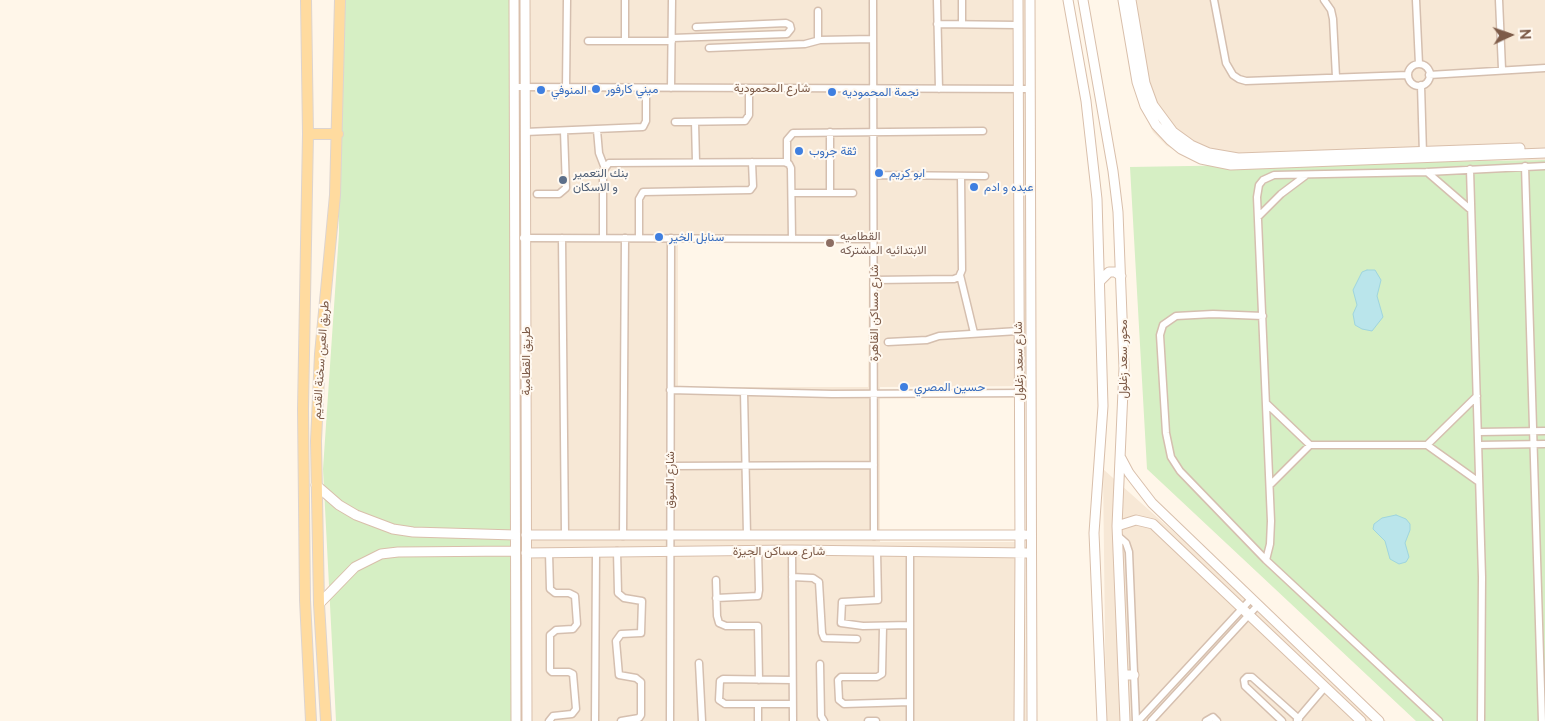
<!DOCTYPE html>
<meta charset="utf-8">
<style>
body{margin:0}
#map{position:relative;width:1545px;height:721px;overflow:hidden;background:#fff6e9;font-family:Raleway,sans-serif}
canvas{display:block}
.north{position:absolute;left:1485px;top:10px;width:50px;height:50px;-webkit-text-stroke:4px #fff9f1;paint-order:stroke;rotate:87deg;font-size:14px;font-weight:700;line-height:20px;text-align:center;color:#7d5b48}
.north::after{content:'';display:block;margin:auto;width:18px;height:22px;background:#7d5b48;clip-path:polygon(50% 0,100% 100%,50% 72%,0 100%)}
</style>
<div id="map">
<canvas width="1545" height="721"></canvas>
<div class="north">N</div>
</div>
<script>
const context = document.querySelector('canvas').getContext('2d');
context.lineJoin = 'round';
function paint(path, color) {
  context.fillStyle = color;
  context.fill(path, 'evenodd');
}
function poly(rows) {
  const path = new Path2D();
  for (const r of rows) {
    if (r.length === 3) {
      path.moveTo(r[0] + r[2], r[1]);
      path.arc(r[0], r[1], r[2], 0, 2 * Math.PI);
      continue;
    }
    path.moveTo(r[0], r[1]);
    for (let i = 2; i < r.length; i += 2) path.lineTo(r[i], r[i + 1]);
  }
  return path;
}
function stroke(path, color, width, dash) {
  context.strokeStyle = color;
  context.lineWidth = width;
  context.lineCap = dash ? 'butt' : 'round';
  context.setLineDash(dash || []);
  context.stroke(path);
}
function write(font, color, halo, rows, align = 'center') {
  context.font = font + ' Raleway,Vazirmatn,sans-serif';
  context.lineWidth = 4;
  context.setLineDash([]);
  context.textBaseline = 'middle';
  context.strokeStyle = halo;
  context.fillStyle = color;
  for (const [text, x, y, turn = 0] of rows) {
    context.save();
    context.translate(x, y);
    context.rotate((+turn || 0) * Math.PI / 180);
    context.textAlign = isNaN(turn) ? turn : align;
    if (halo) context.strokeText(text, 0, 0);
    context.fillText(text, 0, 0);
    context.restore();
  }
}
const residential = poly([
 [520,0,1026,0,1026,386,880,387,880,542,1025,542,1026,721,520,721],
 [678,242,869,242,868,387,678,387],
 [1123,0,1545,0,1545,160,1216,166,1202,164,1167,146,1153,132,1143,111],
 [1103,469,1386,721,1106,721]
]);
const green = poly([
 [342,0,513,0,511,721,336,721,323,469,339,233,338,134],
 [1545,160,1545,721,1416,721,1147,469,1130,167]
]);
const water = poly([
 [1367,270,1375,270,1381,280,1377,296,1383,317,1372,331,1362,329,1355,325,1353,314,1357,305,1353,290,1362,272,1367,270],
 [1396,515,1406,519,1410,524,1410,530,1405,543,1409,557,1406,562,1399,564,1390,559,1385,541,1373,529,1374,524,1382,518,1396,515]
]);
const street = poly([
 [873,0,874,536],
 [937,0,939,89],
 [962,0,962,24],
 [1214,0,1226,63,1233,75,1239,79,1246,81,1408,75],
 [1324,0,1331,10,1333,19,1336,77],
 [1416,0,1419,64],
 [1499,0,1502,69],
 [818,11,818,40],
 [937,24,1017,25],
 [672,38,787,34,791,29,790,25,786,23,696,27],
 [588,41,672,41],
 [625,41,625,0],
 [709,48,805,44,820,40,873,39],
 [1419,75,11],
 [1429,75,1545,68],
 [1421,85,1423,154],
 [514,87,1029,89],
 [566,88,567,0],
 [671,88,672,0],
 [675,122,745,121,749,115,749,88],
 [695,122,696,162],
 [597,130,599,153,604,166],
 [525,132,643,127,646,121,646,88],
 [830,132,830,193],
 [787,163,787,140,793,133,983,131],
 [1525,166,1542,721],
 [1470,169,1482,577,1481,721],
 [1427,172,1471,210],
 [874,175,985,176],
 [792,193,853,193],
 [537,194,559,194,566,188,564,131],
 [1258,217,1281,194,1305,176],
 [523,238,874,239],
 [562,238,565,534],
 [603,238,603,171,609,163,784,162,789,164,791,168,792,239],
 [639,238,639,199,643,192,750,190,753,186,752,162],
 [960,275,974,333],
 [874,280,954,279,959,277,962,270,961,176],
 [1263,316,1213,314,1176,316,1163,325,1160,335,1166,433,1171,457,1180,471,1266,560,1439,721],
 [888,342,927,340,939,336,1018,331],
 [670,390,832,394,1031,393],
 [744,392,747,535],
 [1267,404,1310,445,1427,445,1479,482],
 [1479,432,1545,431],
 [1427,445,1477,396],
 [1479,445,1545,444],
 [670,466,874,465],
 [1270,485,1310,445],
 [1117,535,1126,543,1129,552,1136,721],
 [623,536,625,238],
 [792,550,793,721],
 [617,551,618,593,624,598,642,601,641,633,621,634,616,641,619,675,636,678,641,682,641,715,639,718,621,721],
 [877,551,878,600,842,602,841,623,863,626,910,625],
 [910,551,910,721],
 [549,553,550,589,555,593,569,593,575,596,577,624,573,629,556,630,550,635,550,670,552,672,569,672,573,674,576,709,572,714,553,716,549,721],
 [1266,560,1270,544,1271,521,1257,197,1259,185,1263,180,1274,175,1427,172,1545,166],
 [792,577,813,578,819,582,822,633,824,638,857,639],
 [716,580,717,616,719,623,726,626,758,626,759,680],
 [716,598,758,596,759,590,758,551],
 [883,627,882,674,877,677,841,677,838,680,839,700,844,704,910,702],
 [699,663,702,721],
 [820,664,821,716,824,721],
 [792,680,723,679,720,681,719,700,725,704,792,704],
 [1297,720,1325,687],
 [595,721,596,552],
 [670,721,671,238],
 [758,721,758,706],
 [868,721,876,721],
 [1138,721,1251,599],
 [1151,721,1258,605],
 [1206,721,1213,717,1217,721],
 [1282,721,1245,686,1244,680,1247,677,1252,677,1299,719]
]);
const secondary = poly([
 [514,0,516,721],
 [525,0,527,721],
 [1018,0,1020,553,1019,721],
 [1030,0,1032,721],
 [1068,0,1086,101,1097,199,1103,406,1094,533,1102,721],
 [1083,0,1113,171,1118,212,1124,368,1117,526,1125,721],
 [1123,0,1137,82,1145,106,1156,125,1170,140,1181,149,1201,159,1231,165,1545,153],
 [1131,0,1145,83,1153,105,1173,132,1191,145,1209,153,1238,158,1520,148],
 [1100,281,1109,272,1115,272,1121,276],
 [1121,458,1129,473,1152,503,1379,721],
 [316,485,339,505,356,515,393,529,413,532,515,535],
 [1117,526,1136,520,1153,524,1361,721],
 [526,535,1025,535],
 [526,553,792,550,1026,553],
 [319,604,355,567,381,554,398,552,515,551],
 [1123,675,1134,675]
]);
const primary = poly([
 [306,0,308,134,303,409,305,600,311,721],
 [308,134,338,134],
 [326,721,319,604,316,441,320,354,335,195,340,0]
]);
const markers = [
 [596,89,5,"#3f7fe0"],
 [541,90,5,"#3f7fe0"],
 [832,92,5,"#3f7fe0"],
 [799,151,5,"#3f7fe0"],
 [879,173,5,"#3f7fe0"],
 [563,180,5,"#5c6f8a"],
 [974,187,5,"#3f7fe0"],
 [659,237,5,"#3f7fe0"],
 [830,243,5,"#8d6e63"],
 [904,387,5,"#3f7fe0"]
];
const streetNames = [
 ["شارع المحمودية",772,88],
 ["شارع مساكن القاهرة",874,313,-90],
 ["محور سعد زغلول",1123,359,-90],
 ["طريق العين سخنة القديم",321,360,-86],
 ["طريق القطامية",526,361,-90],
 ["شارع سعد زغلول",1019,361,-91],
 ["شارع السوق",670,480,-90],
 ["شارع مساكن الجيزة",779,551]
];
const shopNames = [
 ["ميني كارفور",606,89],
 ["المنوفي",551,90],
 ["نجمة المحموديه",842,92],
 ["ثقة جروب",809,151],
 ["ابو كريم",889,173],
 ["عبده و ادم",984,187],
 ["سنابل الخير",669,237],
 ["حسين المصري",914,387]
];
const serviceNames = [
 ["بنك التعمير",573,173],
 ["و الاسكان",573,187]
];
const educationNames = [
 ["القطاميه",840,236],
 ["الابتدائيه المشتركه",840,250]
];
paint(residential, '#f7e8d6');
paint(green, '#d6efc4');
paint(water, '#bae5eb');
stroke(water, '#9fd5de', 1);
stroke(street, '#d5bfaf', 9);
stroke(secondary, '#d9bfab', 11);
stroke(primary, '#ddd4cf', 12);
stroke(street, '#fff', 6);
stroke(secondary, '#fff', 9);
stroke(primary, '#ffdb9f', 10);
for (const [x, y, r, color] of markers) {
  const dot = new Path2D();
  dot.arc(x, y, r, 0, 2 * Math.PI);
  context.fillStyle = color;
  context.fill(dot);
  stroke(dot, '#fff9f1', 2);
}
write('12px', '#7d5b48', '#fff9f1', streetNames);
write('12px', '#366cbe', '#fff9f1', shopNames, 'left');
write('12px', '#4e5e75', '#fff9f1', serviceNames, 'left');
write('12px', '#785e54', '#fff9f1', educationNames, 'left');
</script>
